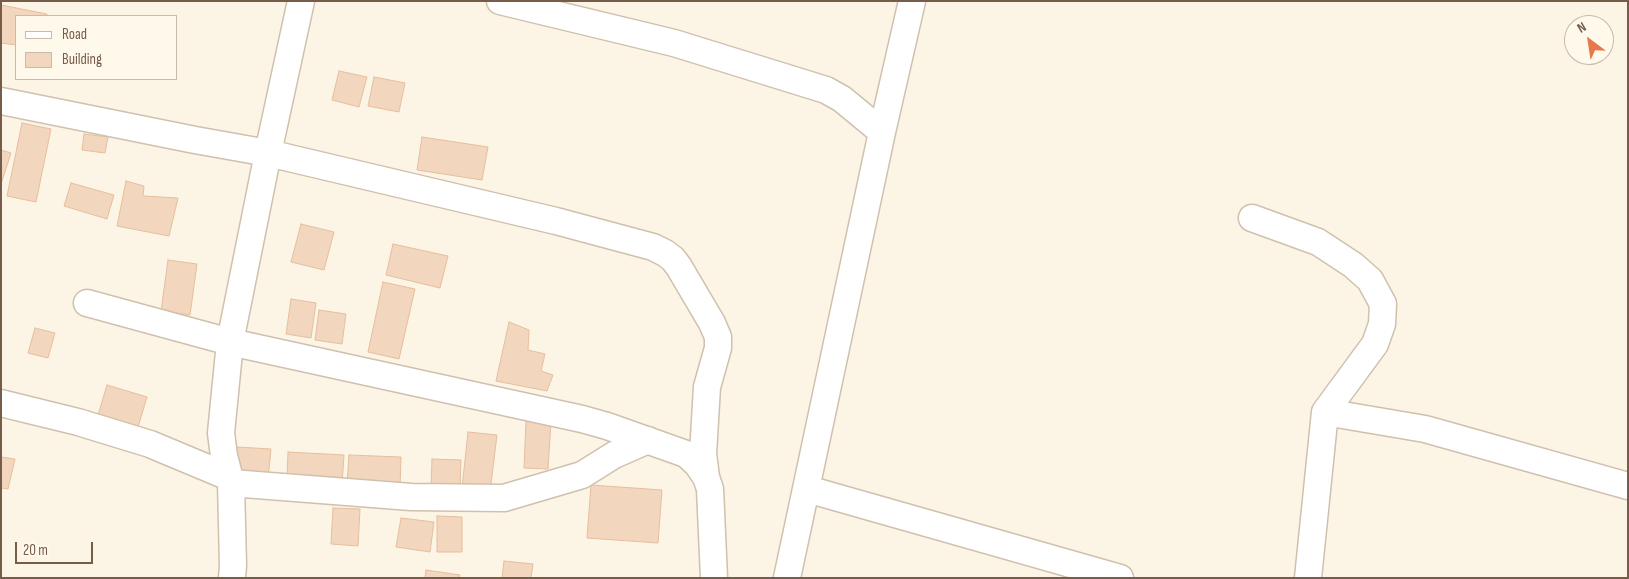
<!DOCTYPE html>
<style>
body{margin:0}
#map{position:relative;width:1629px;height:579px;overflow:hidden;background:#fcf5e5;font-family:"Sofia Sans Condensed",sans-serif}
canvas{display:block}
.frame{position:absolute;inset:0;border:2px solid #765d4a;pointer-events:none}
.legend{position:absolute;left:15px;top:15px;width:162px;height:65px;box-sizing:border-box;background:#fff9ec;border:1px solid #c8bbab;margin:0;padding:6px 9px;list-style:none;font-size:15px;color:#765d4a}
.legend li{display:flex;align-items:center;gap:10px;height:25px}
.legend b{width:25px;border:1px solid #c8bbab}
.north{position:absolute;left:1564px;top:15px;width:50px;height:50px;box-sizing:border-box;background:#fff9ec;border:1px solid #c8bbab;border-radius:50%;rotate:329deg;font-size:14px;font-weight:700;line-height:20px;text-align:center;color:#765d4a}
.north::after{content:'';display:block;margin:auto;width:18px;height:22px;background:#e7784a;clip-path:polygon(50% 0,100% 100%,50% 72%,0 100%)}
.scale{position:absolute;left:15px;top:542px;width:78px;height:22px;box-sizing:border-box;border:2px solid #765d4a;border-top:0;padding-left:6px;font-size:15px;line-height:18px;white-space:nowrap;color:#765d4a;-webkit-text-stroke:4px #fff9ec;paint-order:stroke}
</style>
<div id="map">
<canvas width="1629" height="579"></canvas>
<div class="frame"></div>
<ul class="legend">
<li><b style="height:6px;background:#fff"></b>Road</li>
<li><b style="height:14px;background:#f2d6bd"></b>Building</li>
</ul>
<div class="north">N</div>
<div class="scale">20 m</div>
</div>
<script>
const context = document.querySelector('canvas').getContext('2d');
context.lineJoin = 'round';
function paint(path, color) {
  context.fillStyle = color;
  context.fill(path, 'evenodd');
}
function poly(rows) {
  const path = new Path2D();
  for (const r of rows) {
    path.moveTo(r[0], r[1]);
    for (let i = 2; i < r.length; i += 2) path.lineTo(r[i], r[i + 1]);
  }
  return path;
}
function stroke(path, color, width, dash) {
  context.strokeStyle = color;
  context.lineWidth = width;
  context.lineCap = dash ? 'butt' : 'round';
  context.setLineDash(dash || []);
  context.stroke(path);
}
const building = poly([
 [1,5,47,14,47,16,16,16,16,45,1,43,1,5],
 [339,71,367,77,359,107,332,100,339,71],
 [374,77,405,83,399,112,368,106,374,77],
 [22,123,51,129,36,202,7,196,22,123],
 [84,134,108,137,105,153,82,150,84,134],
 [422,137,488,147,482,180,417,170,422,137],
 [1,150,11,153,1,184,1,150],
 [126,181,144,186,143,196,178,198,169,236,117,226,126,181],
 [71,183,114,195,107,219,64,206,71,183],
 [301,224,334,232,324,270,291,262,301,224],
 [393,244,448,256,440,288,386,275,393,244],
 [168,260,197,264,190,315,161,311,168,260],
 [383,282,415,289,399,359,368,352,383,282],
 [291,299,316,303,311,338,286,334,291,299],
 [319,310,346,314,342,344,315,340,319,310],
 [509,322,529,330,528,350,545,354,541,371,553,375,547,391,496,381,509,322],
 [35,328,55,333,48,358,28,353,35,328],
 [107,385,147,397,138,427,98,415,107,385],
 [526,421,551,422,548,469,524,468,526,421],
 [468,432,497,435,490,492,462,488,468,432],
 [237,447,271,449,268,479,234,476,237,447],
 [288,452,344,455,342,484,287,480,288,452],
 [349,455,401,457,400,488,347,485,349,455],
 [1,457,15,459,8,489,1,488,1,457],
 [432,459,461,460,460,488,431,487,432,459],
 [591,485,662,490,658,543,587,538,591,485],
 [333,508,360,509,358,546,331,544,333,508],
 [437,516,462,517,462,552,437,552,437,516],
 [401,518,434,522,430,552,396,547,401,518],
 [504,561,533,564,531,578,502,578,504,561],
 [426,570,460,575,459,578,425,578,426,570]
]);
const street = poly([
 [500,1,674,43,826,90,842,99,882,132],
 [1,101,195,140,268,153,556,221,653,247,665,253,673,259,679,267,712,323,718,337,718,348,707,387,703,454,706,477],
 [1252,218,1318,242,1353,265,1370,280,1383,304,1382,324,1375,344,1325,412,1308,578],
 [87,303,230,342,582,419,607,426,686,454,697,464,706,477,710,489,714,578],
 [1,403,78,422,150,444,229,477],
 [1325,412,1425,429,1628,486],
 [231,483,411,497,504,498,582,475,614,455,648,440],
 [807,489,1120,578],
 [232,578,233,566,231,483,224,456,221,433,230,342,268,153,301,1],
 [787,578,882,132,912,1]
]);
paint(building, '#f2d6bd');
stroke(building, '#e5be9d', 1);
stroke(street, '#d0c0ae', 29);
stroke(street, '#fff', 26);
</script>
